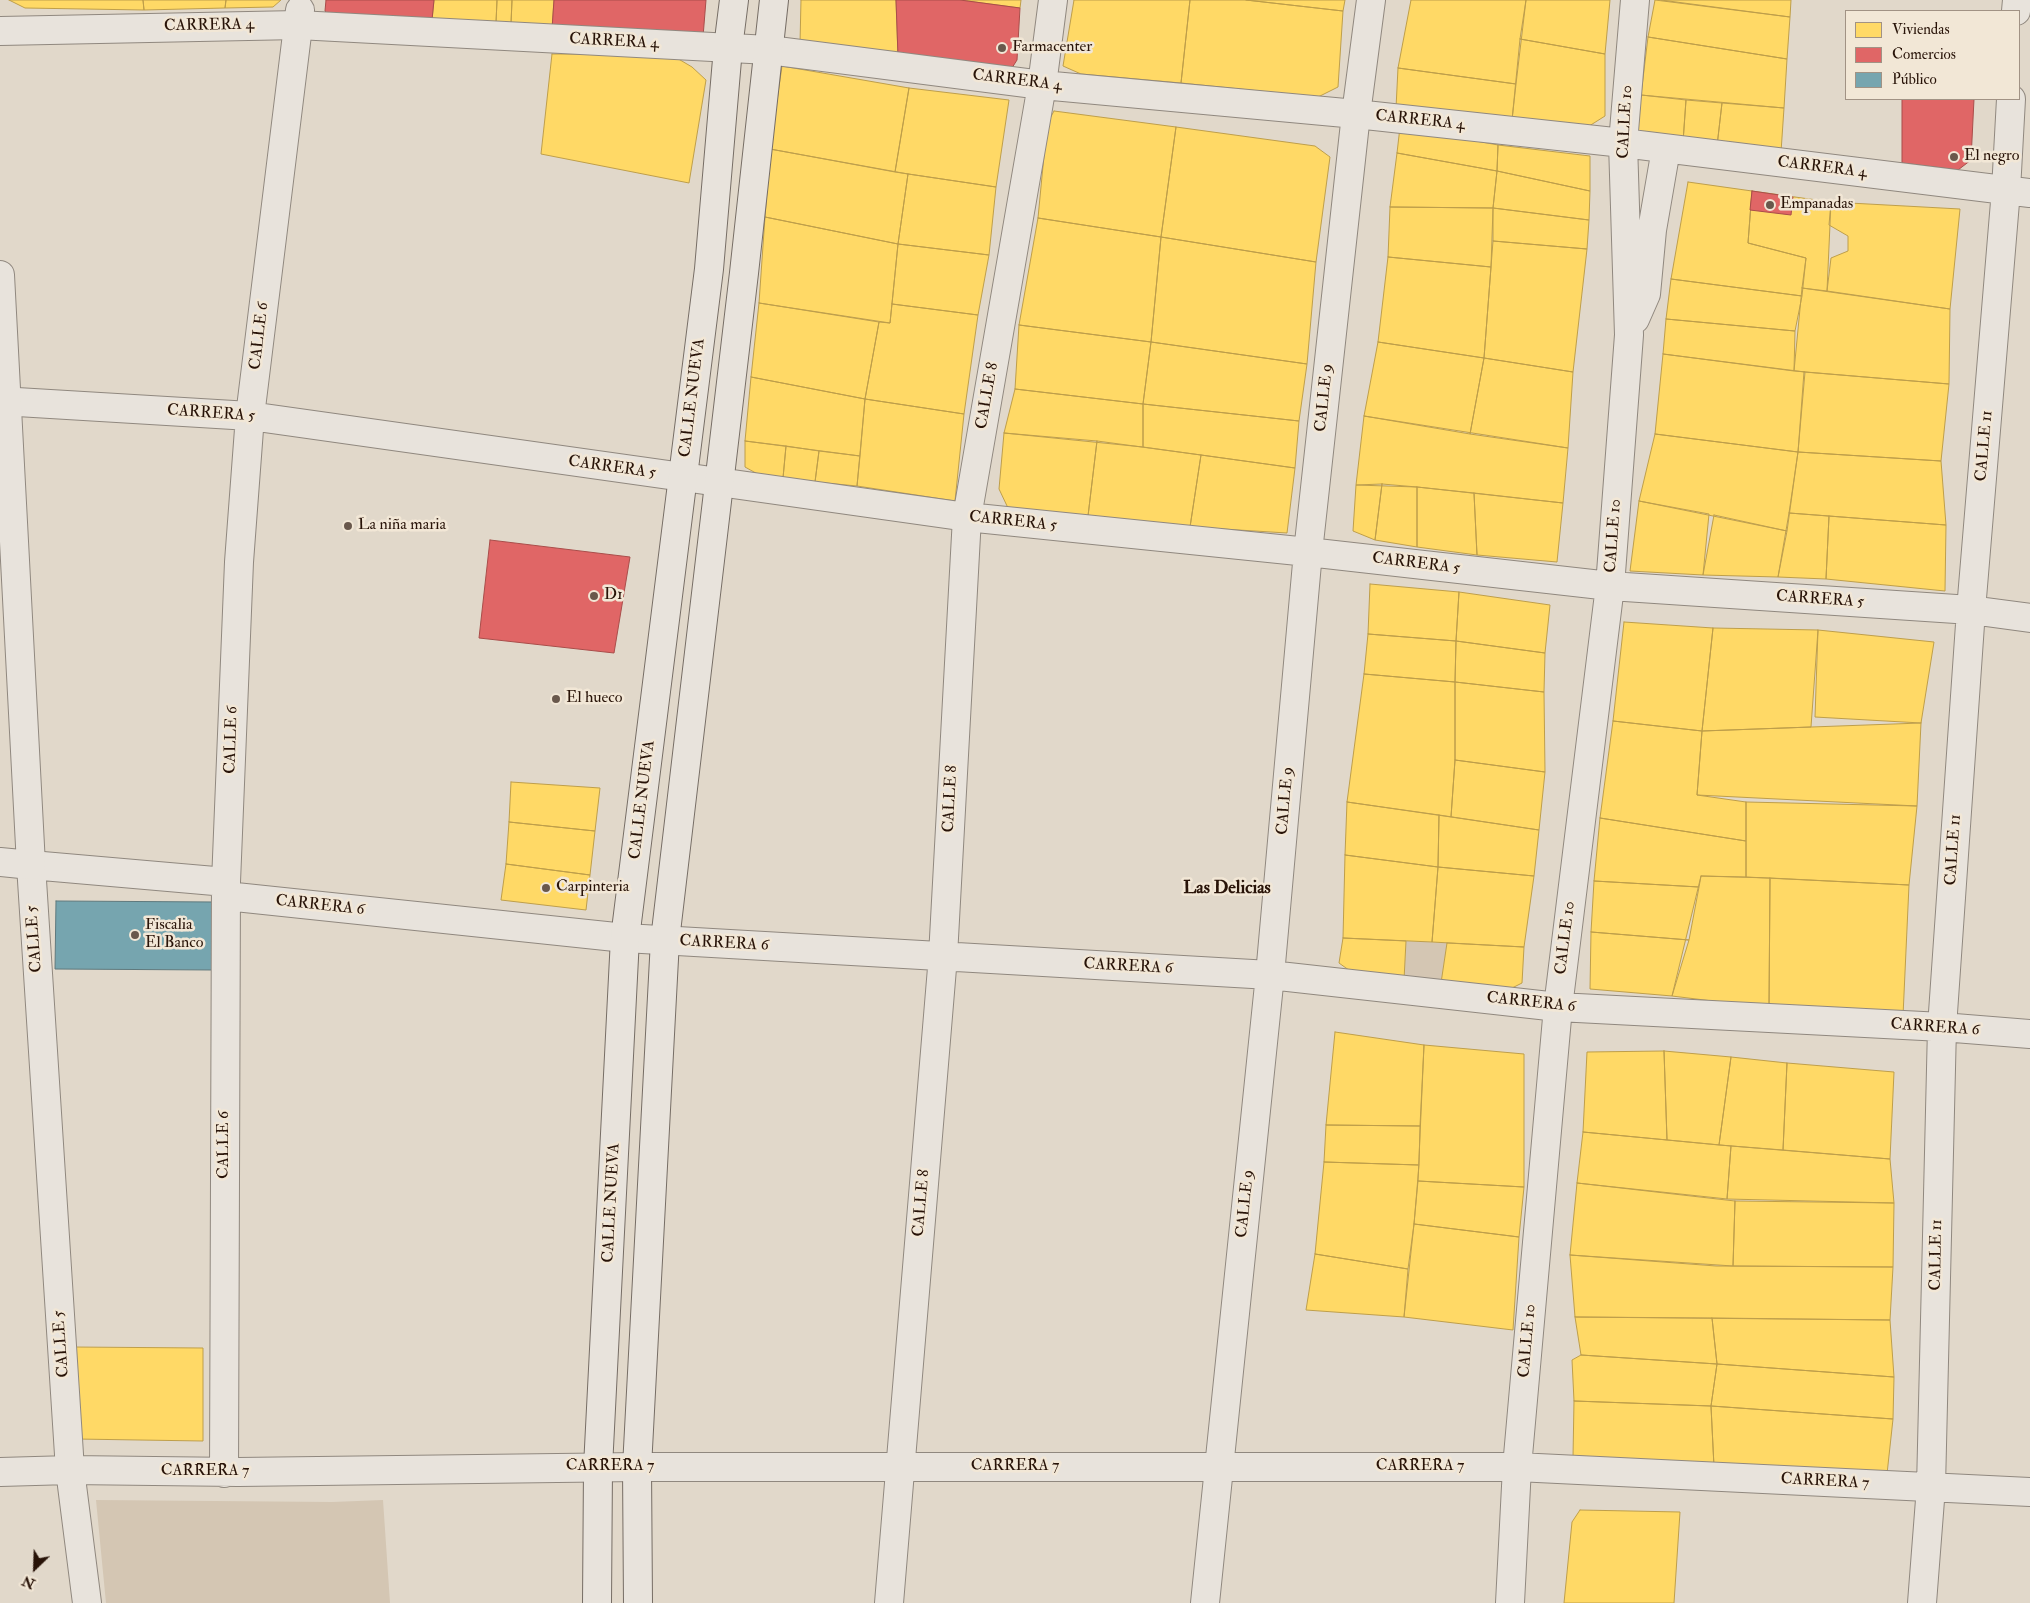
<!DOCTYPE html>
<meta charset="utf-8">
<style>
body{margin:0}
#map{position:relative;width:2030px;height:1603px;overflow:hidden;background:#e1d8ca;font-family:"IM FELL Double Pica",serif}
canvas{display:block}
.legend{position:absolute;left:1845px;top:10px;width:175px;height:90px;box-sizing:border-box;background:#f2e7d6;border:1px solid #a19284;margin:0;padding:6px 9px;list-style:none;font-size:15px;color:#281308}
.legend li{display:flex;align-items:center;gap:10px;height:25px}
.legend b{width:25px;border:1px solid #a19284}
.north{position:absolute;left:10px;top:1543px;width:50px;height:50px;-webkit-text-stroke:4px #f2e7d6;paint-order:stroke;rotate:204deg;font-size:14px;font-weight:700;line-height:20px;text-align:center;color:#281308}
.north::after{content:'';display:block;margin:auto;width:18px;height:22px;background:#281308;clip-path:polygon(50% 0,100% 100%,50% 72%,0 100%)}
</style>
<div id="map">
<canvas width="2030" height="1603"></canvas>
<ul class="legend">
<li><b style="height:14px;background:#ffd966"></b>Viviendas</li>
<li><b style="height:14px;background:#e06666"></b>Comercios</li>
<li><b style="height:14px;background:#76a5af"></b>Público</li>
</ul>
<div class="north">N</div>
</div>
<script>
const context = document.querySelector('canvas').getContext('2d');
context.lineJoin = 'round';
function paint(path, color) {
  context.fillStyle = color;
  context.fill(path, 'evenodd');
}
function poly(rows) {
  const path = new Path2D();
  for (const r of rows) {
    path.moveTo(r[0], r[1]);
    for (let i = 2; i < r.length; i += 2) path.lineTo(r[i], r[i + 1]);
  }
  return path;
}
function stroke(path, color, width, dash) {
  context.strokeStyle = color;
  context.lineWidth = width;
  context.lineCap = dash ? 'butt' : 'round';
  context.setLineDash(dash || []);
  context.stroke(path);
}
function write(font, color, halo, rows, align = 'center') {
  context.font = font + ' "IM FELL Double Pica",serif';
  context.lineWidth = 5;
  context.setLineDash([]);
  context.textBaseline = 'middle';
  context.strokeStyle = halo;
  context.fillStyle = color;
  for (const [text, x, y, turn = 0] of rows) {
    context.save();
    context.translate(x, y);
    context.rotate((+turn || 0) * Math.PI / 180);
    context.textAlign = isNaN(turn) ? turn : align;
    if (halo) context.strokeText(text, 0, 0);
    context.fillText(text, 0, 0);
    context.restore();
  }
}
const green = poly([
 [1406,941,1447,943,1441,983,1404,980],
 [96,1500,332,1502,383,1500,390,1603,106,1603]
]);
const homes = poly([
 [9,0,143,0,144,10,25,8,9,0],
 [143,0,226,0,225,8,144,10,143,0],
 [226,0,281,0,273,7,225,8,226,0],
 [434,0,497,0,496,23,432,20,434,0],
 [497,0,512,0,511,24,496,23,497,0],
 [512,0,554,0,552,29,511,24,512,0],
 [801,0,896,0,898,56,800,44,801,0],
 [960,0,1021,0,1020,8,960,0],
 [1074,0,1190,0,1181,83,1081,74,1063,66,1074,0],
 [1190,0,1246,0,1343,11,1338,87,1318,97,1181,83,1190,0],
 [1246,0,1345,0,1343,11,1246,0],
 [1411,0,1526,0,1516,84,1398,68,1411,0],
 [1526,0,1610,0,1605,54,1520,39,1526,0],
 [1655,0,1790,17,1787,59,1648,37,1655,0],
 [1661,0,1791,0,1790,17,1661,0],
 [1648,37,1787,59,1784,108,1641,95,1648,37],
 [1520,39,1605,54,1605,116,1586,128,1512,120,1520,39],
 [552,54,670,54,692,67,706,80,689,183,541,154,552,54],
 [782,66,909,88,895,172,770,149,782,66],
 [1398,68,1516,84,1512,120,1396,108,1398,68],
 [909,88,1009,100,996,187,895,172,909,88],
 [1641,95,1686,100,1683,142,1641,136,1638,129,1641,95],
 [1686,100,1722,103,1717,146,1683,142,1686,100],
 [1722,103,1784,108,1781,152,1717,146,1722,103],
 [1054,111,1176,127,1161,237,1038,218,1047,124,1054,111],
 [1176,127,1315,146,1330,157,1316,262,1161,237,1176,127],
 [1400,127,1498,145,1497,171,1397,153,1400,127],
 [1498,145,1590,156,1590,191,1497,171,1498,145],
 [770,149,908,174,898,244,765,217,770,149],
 [1397,153,1497,171,1493,208,1390,207,1397,153],
 [1497,171,1590,191,1589,220,1493,208,1497,171],
 [908,174,996,187,989,255,898,244,908,174],
 [1688,182,1752,191,1748,243,1806,258,1802,296,1671,279,1688,182],
 [1752,191,1831,202,1829,225,1848,236,1848,251,1831,258,1827,291,1802,288,1806,258,1748,243,1752,191],
 [1831,202,1960,209,1950,309,1827,291,1831,202],
 [1390,207,1493,208,1491,267,1388,257,1390,207],
 [1493,208,1589,220,1587,249,1493,241,1493,208],
 [765,217,898,244,890,323,759,303,765,217],
 [1038,218,1161,237,1151,342,1019,325,1038,218],
 [1161,237,1316,262,1307,364,1151,342,1161,237],
 [1493,241,1587,249,1573,372,1484,358,1493,241],
 [898,244,989,255,978,315,892,304,898,244],
 [1388,257,1491,267,1484,358,1378,342,1388,257],
 [1671,279,1802,296,1795,331,1666,319,1671,279],
 [1802,288,1950,309,1949,384,1794,371,1802,288],
 [759,303,879,322,865,399,751,377,759,303],
 [892,304,978,315,964,414,865,399,879,322,890,323,892,304],
 [1666,319,1795,331,1794,371,1663,354,1666,319],
 [1019,325,1151,342,1143,404,1015,389,1019,325],
 [1151,342,1307,364,1299,421,1143,404,1151,342],
 [1378,342,1484,358,1470,434,1364,416,1378,342],
 [1663,354,1805,372,1798,452,1655,434,1663,354],
 [1484,358,1573,372,1568,448,1470,434,1484,358],
 [1804,372,1949,384,1941,461,1798,452,1804,372],
 [751,377,865,399,860,456,745,441,751,377],
 [1015,389,1143,404,1143,447,1004,433,1015,389],
 [865,399,964,414,955,501,857,486,865,399],
 [1143,404,1299,421,1295,468,1143,447,1143,404],
 [1364,416,1568,448,1563,503,1417,487,1356,485,1364,416],
 [1004,433,1097,441,1088,516,1008,508,999,489,1004,433],
 [1655,434,1798,452,1787,531,1639,501,1655,434],
 [745,441,786,446,783,478,763,477,745,467,745,441],
 [1097,441,1201,455,1190,527,1088,516,1097,441],
 [786,446,819,451,815,482,783,478,786,446],
 [819,451,860,456,857,486,815,482,819,451],
 [1798,452,1941,461,1946,525,1789,513,1798,452],
 [1201,455,1295,468,1287,533,1190,527,1201,455],
 [1382,484,1417,487,1417,547,1375,540,1382,484],
 [1382,484,1375,540,1353,531,1356,485,1382,484],
 [1417,487,1474,493,1477,555,1417,547,1417,487],
 [1474,493,1563,503,1557,562,1477,555,1474,493],
 [1639,501,1709,514,1703,575,1630,571,1639,501],
 [1789,513,1829,516,1826,579,1778,577,1789,513],
 [1714,515,1787,531,1778,577,1703,575,1714,515],
 [1829,516,1946,525,1945,591,1826,579,1829,516],
 [1370,584,1459,592,1456,641,1368,634,1370,584],
 [1459,592,1550,605,1545,653,1456,641,1459,592],
 [1624,622,1713,628,1702,731,1613,721,1624,622],
 [1713,628,1818,630,1811,727,1702,731,1713,628],
 [1818,630,1934,642,1921,723,1815,717,1818,630],
 [1368,634,1456,641,1455,682,1364,674,1368,634],
 [1456,641,1545,653,1544,692,1455,682,1456,641],
 [1364,674,1455,682,1455,760,1451,817,1347,802,1364,674],
 [1455,682,1544,692,1545,772,1455,760,1455,682],
 [1613,721,1702,731,1697,795,1746,802,1746,841,1600,818,1613,721],
 [1921,723,1917,806,1697,795,1702,731,1921,723],
 [1455,760,1545,772,1539,830,1451,817,1455,760],
 [511,782,600,788,595,831,509,822,511,782],
 [1347,802,1439,815,1438,867,1345,855,1347,802],
 [1746,802,1917,806,1909,885,1746,877,1746,802],
 [1439,815,1539,830,1534,876,1438,867,1439,815],
 [1600,818,1746,841,1746,877,1701,876,1699,887,1594,881,1600,818],
 [509,822,595,831,590,875,506,864,509,822],
 [1345,855,1438,867,1432,942,1343,938,1345,855],
 [506,864,590,875,586,910,501,900,506,864],
 [1438,867,1534,876,1524,947,1432,942,1438,867],
 [1701,876,1770,878,1769,1008,1672,996,1701,876],
 [1770,878,1909,885,1903,1016,1769,1008,1770,878],
 [1594,881,1699,887,1689,940,1591,932,1594,881],
 [1591,932,1689,940,1672,996,1590,989,1591,932],
 [1343,938,1406,941,1404,980,1353,973,1339,963,1343,938],
 [1447,943,1524,947,1522,983,1506,991,1441,983,1447,943],
 [1335,1032,1424,1045,1420,1126,1326,1125,1335,1032],
 [1424,1045,1524,1054,1524,1187,1418,1181,1424,1045],
 [1664,1051,1667,1140,1583,1132,1587,1052,1664,1051],
 [1664,1051,1731,1057,1719,1145,1667,1140,1664,1051],
 [1731,1057,1787,1063,1783,1150,1719,1145,1731,1057],
 [1787,1063,1894,1072,1890,1159,1783,1150,1787,1063],
 [1326,1125,1420,1126,1419,1165,1324,1162,1326,1125],
 [1583,1132,1731,1146,1727,1199,1577,1183,1583,1132],
 [1731,1146,1890,1159,1894,1203,1727,1199,1731,1146],
 [1324,1162,1419,1165,1414,1224,1408,1269,1315,1254,1324,1162],
 [1418,1181,1524,1187,1519,1237,1414,1224,1418,1181],
 [1577,1183,1735,1201,1733,1266,1570,1255,1577,1183],
 [1735,1201,1894,1203,1893,1267,1733,1266,1735,1201],
 [1414,1224,1519,1237,1513,1330,1404,1317,1414,1224],
 [1315,1254,1408,1269,1404,1317,1306,1310,1315,1254],
 [1570,1255,1716,1266,1893,1267,1890,1320,1575,1317,1570,1255],
 [1575,1317,1712,1318,1717,1364,1581,1355,1575,1317],
 [1712,1318,1890,1320,1894,1377,1717,1364,1712,1318],
 [72,1347,203,1348,203,1441,76,1439,72,1347],
 [1581,1355,1717,1364,1711,1406,1574,1401,1572,1360,1581,1355],
 [1717,1364,1894,1377,1893,1419,1711,1406,1717,1364],
 [1574,1401,1711,1406,1714,1467,1573,1457,1574,1401],
 [1711,1406,1893,1419,1887,1474,1714,1467,1711,1406],
 [1580,1510,1680,1512,1674,1603,1564,1603,1572,1522,1580,1510]
]);
const shops = poly([
 [326,0,434,0,432,20,330,17,325,11,326,0],
 [554,0,706,0,703,37,552,29,554,0],
 [896,0,960,0,1020,8,1017,60,1010,71,898,56,896,0],
 [1902,99,1974,99,1971,160,1958,170,1902,163,1902,99],
 [1752,191,1793,197,1791,215,1750,210,1752,191],
 [490,540,630,557,614,653,479,638,490,540]
]);
const public = poly([
 [56,901,215,902,214,970,55,969,56,901]
]);
const minor = poly([
 [2016,11,2017,0],
 [769,50,1042,85,1356,114,1623,143,2030,193],
 [1635,319,1646,294,1652,230,1666,149],
 [0,401,250,416,967,517,1308,552,1610,586,1971,610,2030,618],
 [226,896,625,938,1270,975,1558,1007,1942,1027,2030,1034],
 [0,1472,70,1470,238,1472,637,1467,1517,1467,2030,1492],
 [224,1473,226,882,239,562,250,416,300,10],
 [87,1603,70,1470,31,865,226,882],
 [889,1603,943,956,967,517,1042,85,1053,0],
 [1205,1603,1270,975,1308,552,1356,114,1371,0],
 [1510,1603,1517,1467,1558,1007,1610,586,1629,335,1623,143,1635,0],
 [1922,1603,1931,1487,1942,1027,1971,610,2006,190,2011,99]
]);
const tertiary = poly([
 [0,31,298,25,769,50],
 [0,275,31,865,0,862]
]);
const secondary = poly([
 [597,1603,598,1467,625,938,709,269,728,48,734,0],
 [638,1603,637,1467,665,940,744,273,774,0]
]);
const markers = [
 [1002,48,5,"#69584c"],
 [1954,157,5,"#69584c"],
 [1770,205,5,"#69584c"],
 [348,526,5,"#69584c"],
 [594,596,5,"#69584c"],
 [556,699,5,"#69584c"],
 [546,888,5,"#69584c"],
 [135,935,5,"#69584c"]
];
const streetNames = [
 ["CARRERA 4",209,26,-1],
 ["CARRERA 4",614,42,3],
 ["CARRERA 4",1017,81,7],
 ["CARRERA 4",1420,121,6],
 ["CALLE 10",1626,122,-87],
 ["CARRERA 4",1822,168,7],
 ["CALLE 6",260,336,-83],
 ["CALLE 8",988,396,-80],
 ["CALLE NUEVA",693,398,-83],
 ["CALLE 9",1325,398,-84],
 ["CARRERA 5",211,414,4],
 ["CALLE 11",1985,446,-85],
 ["CARRERA 5",612,468,8],
 ["CARRERA 5",1013,522,6],
 ["CALLE 10",1614,536,-86],
 ["CARRERA 5",1416,564,7],
 ["CARRERA 5",1820,600,4],
 ["CALLE 6",232,740,-88],
 ["CALLE 8",951,799,-87],
 ["CALLE NUEVA",643,800,-83],
 ["CALLE 9",1286,801,-85],
 ["CALLE 11",1954,850,-86],
 ["CARRERA 6",320,906,6],
 ["CALLE 10",1566,938,-83],
 ["CALLE 5",35,939,-94],
 ["CARRERA 6",724,944,3],
 ["CARRERA 6",1128,967,3],
 ["CARRERA 6",1531,1003,6],
 ["CARRERA 6",1935,1028,4],
 ["CALLE 6",225,1145,-90],
 ["CALLE NUEVA",612,1203,-87],
 ["CALLE 8",922,1203,-85],
 ["CALLE 9",1246,1204,-84],
 ["CALLE 11",1937,1255,-89],
 ["CALLE 10",1528,1341,-85],
 ["CALLE 5",62,1344,-94],
 ["CARRERA 7",610,1467],
 ["CARRERA 7",1015,1467],
 ["CARRERA 7",1420,1467],
 ["CARRERA 7",205,1472],
 ["CARRERA 7",1825,1482,3]
];
const poiNames = [
 ["Farmacenter",1012,48],
 ["El negro",1964,157],
 ["Empanadas",1780,205],
 ["La niña maria",358,526],
 ["D1",604,596],
 ["El hueco",566,699],
 ["Carpinteria",556,888],
 ["Fiscalia",145,926],
 ["El Banco",145,944]
];
const neighbourhoodNames = [
 ["Las Delicias",1227,889]
];
paint(green, '#d4c6b3');
paint(homes, '#ffd966');
stroke(homes, '#be9e4a', 1);
paint(shops, '#e06666');
stroke(shops, '#a94d4a', 1);
paint(public, '#76a5af');
stroke(public, '#5f797d', 1);
stroke(minor, '#90887f', 30);
stroke(tertiary, '#90887f', 30);
stroke(secondary, '#766d65', 30);
stroke(minor, '#e8e3dc', 28);
stroke(tertiary, '#e8e3dc', 28);
stroke(secondary, '#e8e3dc', 28);
for (const [x, y, r, color] of markers) {
  const dot = new Path2D();
  dot.arc(x, y, r, 0, 2 * Math.PI);
  context.fillStyle = color;
  context.fill(dot);
  stroke(dot, '#f2e7d6', 2);
}
write('16px', '#281308', '#f2e7d6', streetNames);
write('16px', '#281308', '#f2e7d6', poiNames, 'left');
write('bold 18px', '#281308', '#f2e7d6', neighbourhoodNames);
</script>
